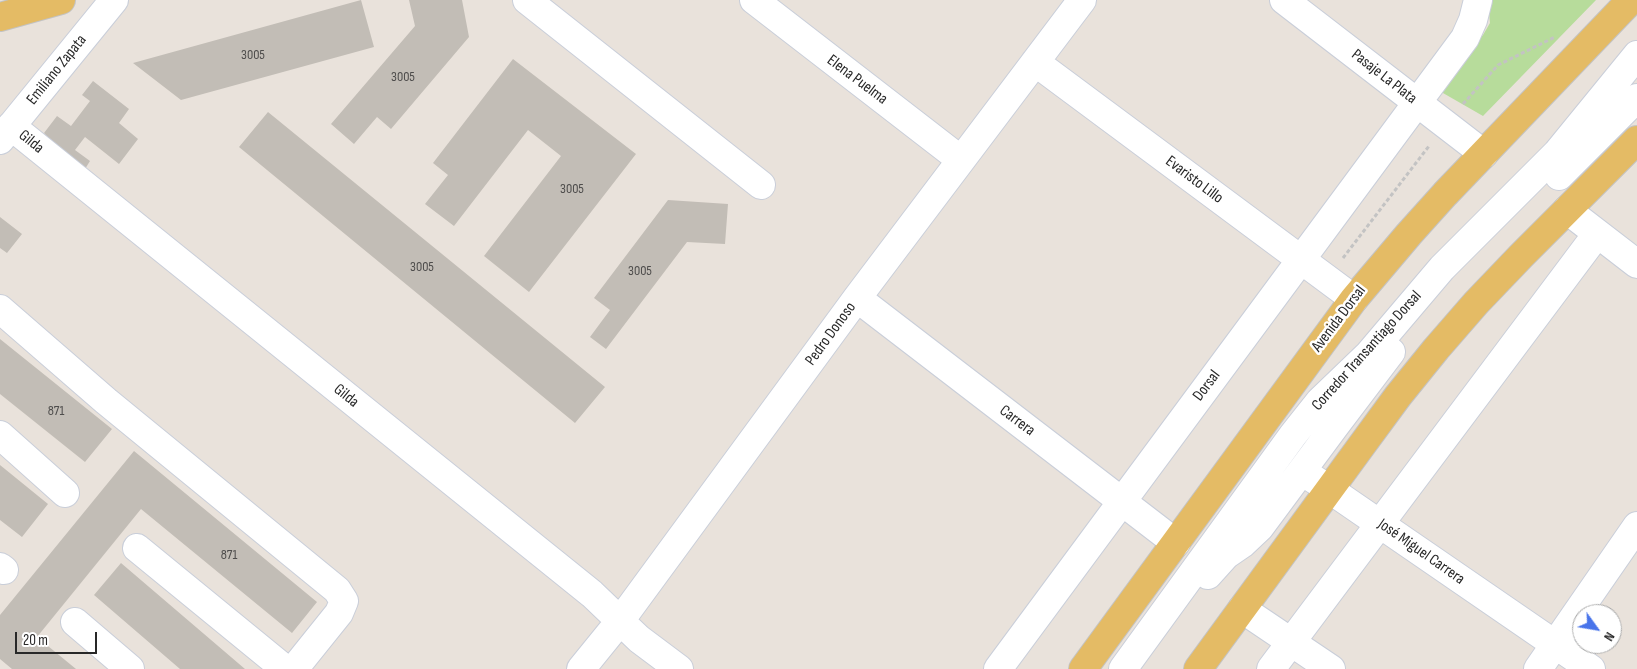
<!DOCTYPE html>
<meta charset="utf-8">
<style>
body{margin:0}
#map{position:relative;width:1637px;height:669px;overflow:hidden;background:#e9e2db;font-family:"Sofia Sans Condensed",sans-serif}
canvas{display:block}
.north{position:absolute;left:1572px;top:604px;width:50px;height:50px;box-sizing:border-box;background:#fff;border:1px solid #a9a9a9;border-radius:50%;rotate:122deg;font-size:14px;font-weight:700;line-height:20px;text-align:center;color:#282828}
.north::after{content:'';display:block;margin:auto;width:18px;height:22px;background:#4874ea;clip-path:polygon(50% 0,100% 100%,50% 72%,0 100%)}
.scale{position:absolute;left:15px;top:632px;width:82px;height:22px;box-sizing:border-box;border:2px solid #282828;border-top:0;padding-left:6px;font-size:15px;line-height:18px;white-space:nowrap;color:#282828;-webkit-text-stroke:4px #fff;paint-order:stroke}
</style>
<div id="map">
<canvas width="1637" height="669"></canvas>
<div class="north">N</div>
<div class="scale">20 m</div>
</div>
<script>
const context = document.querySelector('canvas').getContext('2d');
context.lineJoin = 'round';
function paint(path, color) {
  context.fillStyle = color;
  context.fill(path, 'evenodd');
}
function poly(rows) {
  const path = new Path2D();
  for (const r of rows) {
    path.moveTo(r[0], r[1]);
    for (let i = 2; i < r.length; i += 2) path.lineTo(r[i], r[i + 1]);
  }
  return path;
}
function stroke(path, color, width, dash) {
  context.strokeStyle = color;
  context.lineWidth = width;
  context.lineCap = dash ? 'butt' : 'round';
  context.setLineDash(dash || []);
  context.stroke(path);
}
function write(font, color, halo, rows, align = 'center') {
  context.font = font + ' "Sofia Sans Condensed",sans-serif';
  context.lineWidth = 5;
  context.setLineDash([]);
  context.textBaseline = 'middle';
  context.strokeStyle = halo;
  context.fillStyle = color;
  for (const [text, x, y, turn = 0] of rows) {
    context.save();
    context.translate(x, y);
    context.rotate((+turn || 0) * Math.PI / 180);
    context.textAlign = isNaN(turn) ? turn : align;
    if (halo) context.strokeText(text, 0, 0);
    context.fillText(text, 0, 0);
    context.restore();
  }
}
const green = poly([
 [1488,0,1596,0,1483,116,1436,89,1440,78,1483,35,1490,23]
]);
const building = poly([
 [361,0,374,47,181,100,133,63],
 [409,0,462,0,469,37,391,129,377,117,354,144,331,124,415,26],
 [513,59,636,154,529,292,484,256,561,156,528,130,454,226,425,204,448,175,433,163],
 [93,81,129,109,119,123,138,139,119,164,85,137,75,150,90,161,85,169,54,145,44,133,57,116,71,126,90,101,82,95],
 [268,112,605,387,575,423,239,147],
 [668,200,728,204,725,244,687,242,606,349,590,337,610,310,594,298],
 [0,217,22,234,7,253,0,248],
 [0,339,112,429,85,462,0,394],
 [134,451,317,602,292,633,141,509,37,637,76,669,12,669,0,659,0,615],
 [0,465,48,504,22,537,0,520],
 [121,563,245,669,180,669,94,595]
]);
const path = poly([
 [1463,104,1498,65,1555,37],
 [1343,258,1429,146]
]);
const minor = poly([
 [527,0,761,185],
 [754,0,961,160],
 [1284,0,1484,154],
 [1035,62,1354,299],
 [11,126,592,594,639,639,679,669],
 [0,140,114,0],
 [1559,176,1637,98],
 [1567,210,1637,264],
 [857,298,1176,543],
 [0,309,106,401,337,590,344,601,339,613,294,669],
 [0,435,65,493],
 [1309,476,1329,489,1591,669],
 [137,548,285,669],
 [0,567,4,570],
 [1208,575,1226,555,1242,544,1260,527,1335,426,1391,352],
 [1242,609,1331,669],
 [75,622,130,669],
 [581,669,620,621,857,298,1082,0],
 [998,669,1465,38,1473,20,1478,0],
 [1123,669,1293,435,1320,401,1369,354,1442,268,1557,153,1637,55],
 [1271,669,1597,234],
 [1538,669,1637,526]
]);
const major = poly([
 [0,17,61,0],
 [1083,669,1354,299,1409,234,1445,194,1631,0],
 [1198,669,1362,445,1398,396,1436,349,1476,303,1521,256,1637,140]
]);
const numberNames = [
 ["3005",253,55],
 ["3005",403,77],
 ["3005",572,189],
 ["3005",422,267],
 ["3005",640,271],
 ["871",56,411],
 ["871",229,555]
];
const streetNames = [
 ["Emiliano Zapata",57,70,-51],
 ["Pasaje La Plata",1384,77,38],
 ["Elena Puelma",857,80,37],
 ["Gilda",31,142,39],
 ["Evaristo Lillo",1194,180,37],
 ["Avenida Dorsal",1339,319,-53],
 ["Pedro Donoso",831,334,-54],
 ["Corredor Transantiago Dorsal",1367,351,-48],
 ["Dorsal",1207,386,-53],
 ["Gilda",346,396,39],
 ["Carrera",1017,421,37],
 ["José Miguel Carrera",1421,552,35]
];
paint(green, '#b7dc9b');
paint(building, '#c2bdb6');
stroke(minor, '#c9ced9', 30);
stroke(major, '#c3c3c3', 30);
stroke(path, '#c3c3c3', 3, [4, 2.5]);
stroke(minor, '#fff', 28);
stroke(major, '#e4bb65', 28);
write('14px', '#4e4d4c', null, numberNames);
write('16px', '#282828', '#fff', streetNames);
</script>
